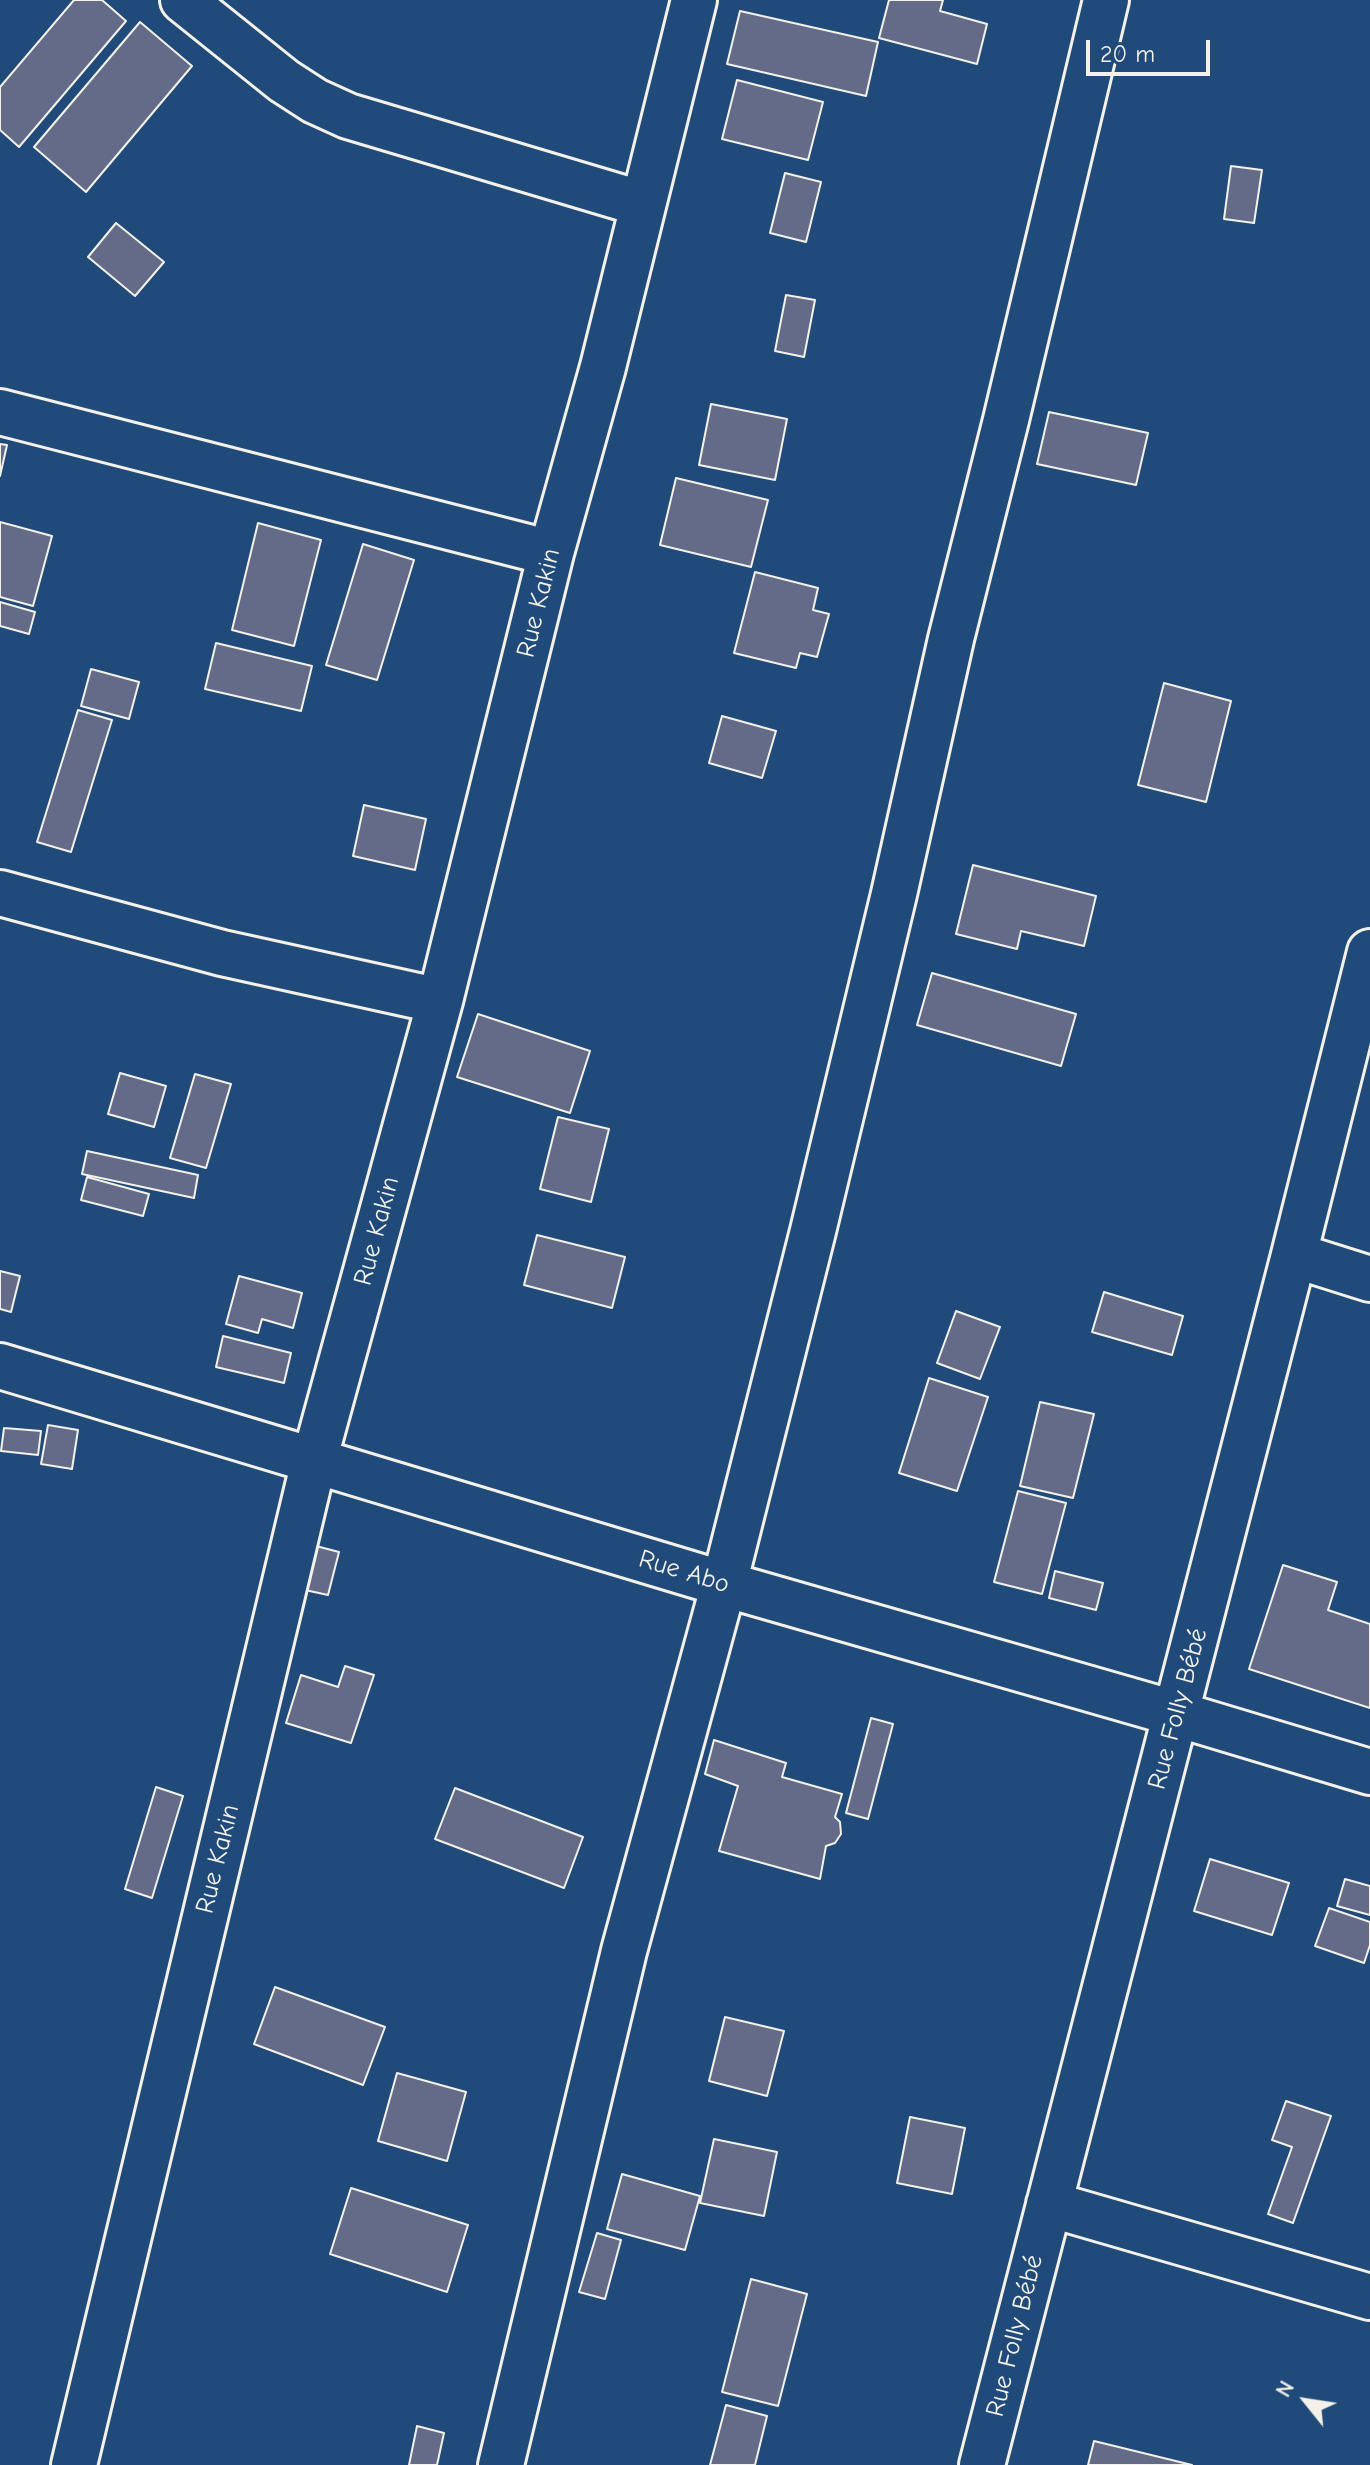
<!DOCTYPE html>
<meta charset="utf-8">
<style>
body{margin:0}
#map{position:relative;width:1370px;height:2465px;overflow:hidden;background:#1f4a7a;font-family:"Comic Neue",sans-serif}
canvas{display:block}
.north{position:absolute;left:1266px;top:2361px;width:80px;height:80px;-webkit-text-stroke:6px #1f4a7a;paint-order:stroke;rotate:300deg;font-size:22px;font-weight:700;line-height:32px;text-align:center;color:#f4f1e8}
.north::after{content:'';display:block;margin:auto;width:28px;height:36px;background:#f4f1e8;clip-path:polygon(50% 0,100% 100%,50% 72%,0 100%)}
.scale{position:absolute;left:1086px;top:40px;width:124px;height:36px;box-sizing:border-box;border:4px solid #f4f1e8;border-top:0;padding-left:10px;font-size:24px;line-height:28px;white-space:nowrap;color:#f4f1e8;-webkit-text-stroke:6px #1f4a7a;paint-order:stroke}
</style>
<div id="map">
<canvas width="1370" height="2465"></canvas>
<div class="north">N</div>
<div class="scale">20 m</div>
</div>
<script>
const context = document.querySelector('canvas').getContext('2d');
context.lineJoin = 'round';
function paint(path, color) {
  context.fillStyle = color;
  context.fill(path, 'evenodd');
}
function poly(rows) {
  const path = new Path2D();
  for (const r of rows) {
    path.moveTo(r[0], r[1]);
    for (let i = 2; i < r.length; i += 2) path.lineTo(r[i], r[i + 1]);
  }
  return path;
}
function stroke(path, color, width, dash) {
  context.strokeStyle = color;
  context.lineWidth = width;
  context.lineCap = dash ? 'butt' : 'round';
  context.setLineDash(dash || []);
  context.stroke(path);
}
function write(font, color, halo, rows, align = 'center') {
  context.font = font + ' "Comic Neue",sans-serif';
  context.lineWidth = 8;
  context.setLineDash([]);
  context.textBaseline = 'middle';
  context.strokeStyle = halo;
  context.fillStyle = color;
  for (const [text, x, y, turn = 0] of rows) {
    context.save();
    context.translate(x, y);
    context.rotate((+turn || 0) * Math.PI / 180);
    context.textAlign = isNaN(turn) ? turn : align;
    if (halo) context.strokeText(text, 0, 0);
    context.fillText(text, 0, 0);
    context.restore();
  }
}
const building = poly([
 [74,0,102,0,126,21,19,147,0,130,0,87,74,0],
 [889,0,943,0,940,11,987,24,977,64,879,38,889,0],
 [740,11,878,42,866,96,727,64,740,11],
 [140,22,192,66,86,192,34,147,140,22],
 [737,80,823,102,808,160,722,139,737,80],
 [1231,166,1262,170,1254,223,1224,219,1231,166],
 [785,173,821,182,806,242,770,233,785,173],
 [116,223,164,262,135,296,88,257,116,223],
 [786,295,815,300,804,357,775,351,786,295],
 [711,404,787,419,775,480,699,465,711,404],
 [1049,412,1148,433,1136,485,1037,464,1049,412],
 [0,444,7,445,0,476,0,444],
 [676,478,768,500,751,567,660,545,676,478],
 [0,522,52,536,33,606,0,597,0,522],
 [258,523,321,540,294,646,232,630,258,523],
 [363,544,414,560,377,680,326,665,363,544],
 [755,572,818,588,813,610,829,614,817,657,800,653,796,668,734,653,755,572],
 [0,602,35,612,29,634,0,626,0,602],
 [216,643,312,666,301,711,205,689,216,643],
 [91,669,139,682,129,719,81,706,91,669],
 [1164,683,1231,701,1206,802,1138,785,1164,683],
 [78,710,112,720,71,852,37,842,78,710],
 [722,716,776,731,762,778,709,763,722,716],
 [364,805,426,819,415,870,353,856,364,805],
 [973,865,1096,896,1084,946,1021,931,1017,949,956,934,973,865],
 [932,973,1076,1014,1061,1066,917,1025,932,973],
 [478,1014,590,1051,570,1113,457,1077,478,1014],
 [120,1073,166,1086,154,1127,108,1114,120,1073],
 [195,1074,231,1084,206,1168,170,1158,195,1074],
 [558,1117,609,1129,591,1202,540,1189,558,1117],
 [87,1151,198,1175,194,1198,82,1174,87,1151],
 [87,1177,149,1194,143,1216,81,1200,87,1177],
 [537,1235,625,1257,612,1308,524,1285,537,1235],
 [0,1271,20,1276,11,1312,0,1309,0,1271],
 [239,1276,302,1293,293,1328,262,1319,258,1333,226,1324,239,1276],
 [1104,1292,1183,1316,1172,1355,1092,1332,1104,1292],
 [956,1311,1000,1327,980,1379,937,1363,956,1311],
 [223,1336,291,1353,284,1383,216,1367,223,1336],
 [929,1378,988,1397,957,1491,899,1473,929,1378],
 [1040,1402,1094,1414,1073,1498,1020,1486,1040,1402],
 [48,1425,78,1430,72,1469,41,1464,48,1425],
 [4,1428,41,1431,38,1455,1,1451,4,1428],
 [1018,1491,1066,1503,1042,1594,994,1582,1018,1491],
 [316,1546,339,1552,328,1595,305,1590,316,1546],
 [1283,1565,1337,1582,1328,1610,1370,1624,1370,1708,1249,1669,1283,1565],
 [1055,1571,1103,1583,1096,1610,1049,1598,1055,1571],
 [345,1666,374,1675,351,1743,286,1723,301,1675,338,1687,345,1666],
 [871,1718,893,1724,868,1819,846,1813,871,1718],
 [714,1740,786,1763,782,1777,842,1794,835,1817,840,1822,841,1834,835,1843,826,1846,820,1879,719,1851,738,1786,705,1774,714,1740],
 [156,1787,183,1796,152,1898,125,1889,156,1787],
 [455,1788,583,1837,564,1888,435,1839,455,1788],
 [1210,1859,1289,1883,1272,1935,1194,1911,1210,1859],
 [1345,1879,1370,1886,1370,1915,1337,1906,1345,1879],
 [1329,1908,1370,1922,1370,1945,1364,1963,1315,1946,1329,1908],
 [275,1987,385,2027,363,2085,254,2044,275,1987],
 [725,2017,784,2031,767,2096,709,2081,725,2017],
 [397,2073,466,2092,447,2161,378,2141,397,2073],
 [1286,2101,1331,2116,1293,2223,1268,2214,1292,2147,1272,2140,1286,2101],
 [910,2117,965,2128,952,2194,897,2183,910,2117],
 [714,2139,777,2152,764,2216,700,2203,714,2139],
 [622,2174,700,2196,685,2250,607,2229,622,2174],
 [351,2188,468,2225,447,2292,330,2254,351,2188],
 [597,2233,621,2240,605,2299,579,2292,597,2233],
 [751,2279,807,2294,778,2406,722,2392,751,2279],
 [726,2405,767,2416,755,2465,710,2465,726,2405],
 [417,2426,444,2433,437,2465,409,2465,417,2426],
 [1094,2441,1192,2465,1088,2465,1094,2441]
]);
const minor = poly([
 [183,0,284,81,315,101,348,116,643,204],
 [0,412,551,553],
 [0,893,222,953,440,1001],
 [1294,1255,1370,1279],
 [0,1366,724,1584,1177,1714,1370,1772],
 [1049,2204,1370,2297],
 [74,2465,314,1461,440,1001,551,553,603,367,694,0],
 [501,2465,624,1951,724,1584,813,1231,894,894,951,639,1006,420,1106,0],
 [982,2465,1294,1255,1370,952]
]);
const streetNames = [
 ["Rue Kakin",539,603,-76],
 ["Rue Kakin",377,1231,-75],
 ["Rue Abo",684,1572,17],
 ["Rue Folly Bébé",1178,1709,-75],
 ["Rue Kakin",218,1859,-76],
 ["Rue Folly Bébé",1015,2336,-76]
];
paint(building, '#636b88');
stroke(building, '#f4f1e8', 2);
stroke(minor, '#f4f1e8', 50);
stroke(minor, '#1f4a7a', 44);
write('26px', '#f4f1e8', '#1f4a7a', streetNames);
</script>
